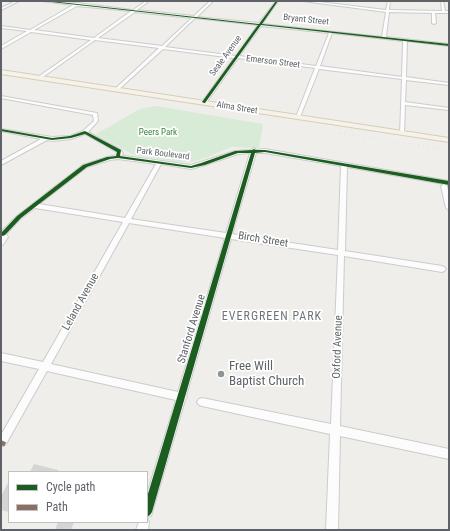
<!DOCTYPE html>
<style>
body{margin:0}
#map{position:relative;width:450px;height:531px;overflow:hidden;background:#efeeea;font-family:"Roboto Condensed",sans-serif}
canvas{display:block}
.frame{position:absolute;inset:0;border:2px solid #5f6368;pointer-events:none}
.legend{position:absolute;left:8px;top:471px;width:140px;height:52px;box-sizing:border-box;background:#fff;border:1px solid #bfc1c3;margin:0;padding:5px 7px;list-style:none;font-size:12px;color:#5f6368}
.legend li{display:flex;align-items:center;gap:8px;height:20px}
.legend b{width:20px;border:1px solid #bfc1c3}
</style>
<div id="map">
<canvas width="450" height="531"></canvas>
<div class="frame"></div>
<ul class="legend">
<li><b style="height:5px;background:#1b5e20"></b>Cycle path</li>
<li><b style="height:5px;background:#8d6e63"></b>Path</li>
</ul>
</div>
<script>
const context = document.querySelector('canvas').getContext('2d');
context.lineJoin = 'round';
function paint(path, color) {
  context.fillStyle = color;
  context.fill(path, 'evenodd');
}
function poly(rows) {
  const path = new Path2D();
  for (const r of rows) {
    path.moveTo(r[0], r[1]);
    for (let i = 2; i < r.length; i += 2) path.lineTo(r[i], r[i + 1]);
  }
  return path;
}
function stroke(path, color, width, dash) {
  context.strokeStyle = color;
  context.lineWidth = width;
  context.lineCap = dash ? 'butt' : 'round';
  context.setLineDash(dash || []);
  context.stroke(path);
}
function write(font, color, halo, rows, align = 'center') {
  context.font = font + ' "Roboto Condensed",sans-serif';
  context.lineWidth = 3.5;
  context.setLineDash([]);
  context.textBaseline = 'middle';
  context.strokeStyle = halo;
  context.fillStyle = color;
  for (const [text, x, y, turn = 0] of rows) {
    context.save();
    context.translate(x, y);
    context.rotate((+turn || 0) * Math.PI / 180);
    context.textAlign = isNaN(turn) ? turn : align;
    if (halo) context.strokeText(text, 0, 0);
    context.fillText(text, 0, 0);
    context.restore();
  }
}
const green = poly([
 [156,106,263,124,259,148,231,147,205,158,195,161,178,162,134,155,96,134,140,109]
]);
const building = poly([
 [34,464,58,470,58,472,30,472],
 [9,481,9,512,1,510,1,496],
 [58,522,74,522,71,530,55,530]
]);
const minor = poly([
 [16,1,19,1,1,10,1,8,16,1],
 [42,1,77,3,133,10,146,1,149,1,137,10,194,16,210,1,213,1,197,17,259,23,276,1,278,1,262,24,382,37,386,12,303,1,311,1,386,10,388,1,390,1,389,10,442,11,441,1,443,1,445,11,449,11,449,13,435,13,436,23,434,24,432,23,432,13,389,12,386,37,449,44,449,46,407,41,406,77,449,83,449,85,406,80,405,102,449,108,449,110,405,105,404,133,400,134,402,79,319,69,300,117,298,118,296,117,315,68,238,58,206,103,204,103,202,102,234,58,163,49,117,91,115,90,115,89,159,48,95,40,40,79,38,79,38,77,91,40,31,32,1,49,1,46,27,31,1,28,1,26,30,30,73,5,42,1],
 [77,6,131,11,94,38,34,30,77,6],
 [135,12,192,18,162,46,98,38,135,12],
 [195,18,258,25,236,56,165,47,195,18],
 [261,26,329,33,316,66,239,56,261,26],
 [332,33,403,41,402,77,320,66,332,33],
 [1,96,97,113,98,121,88,132,121,150,123,154,122,155,118,155,117,152,85,134,71,139,52,141,47,140,1,165,1,161,41,139,1,131,1,129,52,137,70,136,83,131,94,121,93,115,1,98,1,96],
 [254,148,256,150,265,149,449,181,449,185,347,167,345,251,442,266,444,267,446,269,444,271,442,272,344,256,340,426,449,449,449,459,340,436,338,530,326,530,330,434,202,406,199,405,197,402,199,399,202,398,331,424,338,255,231,239,186,396,187,397,185,400,151,516,147,517,147,494,176,400,47,371,6,444,3,446,1,445,1,435,39,369,1,361,1,353,43,362,123,222,35,208,21,218,6,234,8,237,3,245,1,245,1,231,2,231,17,216,83,165,107,157,118,155,191,165,235,151,251,150,254,148],
 [250,153,226,233,131,219,161,164,191,169,205,165,238,154,250,153],
 [256,153,265,153,341,166,338,250,232,234,256,153],
 [118,159,156,164,125,218,39,204,87,167,110,160,118,159],
 [129,223,225,238,178,392,51,364,129,223],
 [444,184,447,186,449,195,449,210,446,208,441,186,444,184],
 [147,518,149,522,148,530,136,530,139,522,147,522,147,518]
]);
const major = poly([
 [1,70,449,138,449,142,1,74,1,70]
]);
const railFar1 = poly([
 [1,79,345,134]
]);
const rail = poly([
 [339,133,449,150]
]);
const quiet = poly([
 [1,445,3,441]
]);
const cycleway = poly([
 [42,1,50,1,259,24,276,1,278,1,262,24,449,44,449,46,261,25,205,103,204,103,202,102,258,25,42,1],
 [1,129,52,138,70,136,85,131,121,150,120,156,191,166,201,163,235,151,252,150,254,149,256,150,265,150,449,181,449,185,265,152,255,153,152,512,150,515,147,517,147,497,251,153,238,153,205,165,191,168,118,158,110,159,87,167,21,218,5,235,3,236,1,235,1,233,17,216,83,165,107,157,116,156,117,152,85,134,71,138,52,140,1,131,1,129]
]);
const markers = [
 [221,374,4,"#919496"]
];
const farStreetnames = [
 ["Bryant Street",306,20,6],
 ["Seale Avenue",226,56,-54],
 ["Emerson Street",273,62,7],
 ["Alma Street",237,108,9],
 ["Park Boulevard",163,154,7]
];
const farParknames = [
 ["Peers Park",158,133]
];
const streetNames = [
 ["Birch Street",263,240,9],
 ["Leland Avenue",81,302,-61],
 ["Stanford Avenue",192,329,-73],
 ["Oxford Avenue",338,347,-88]
];
const neighbourhoodNames = [
 ["EVERGREEN PARK",272,317]
];
const nearPoinames = [
 ["Free Will",229,367],
 ["Baptist Church",229,382]
];
paint(green, '#d8ebd6');
paint(building, '#d6d5d3');
stroke(minor, '#cbcccc', 2);
stroke(major, '#d7ceb8', 2);
paint(minor, '#fdfcfc');
paint(major, '#f4f2e9');
stroke(railFar1, '#e4e4e4', 1, [0.5, 2.5]);
stroke(rail, '#e4e4e4', 1.5, [1, 4]);
stroke(quiet, '#8d6e63', 7, [14, 7]);
paint(cycleway, '#1b5e20');
for (const [x, y, r, color] of markers) {
  const dot = new Path2D();
  dot.arc(x, y, r, 0, 2 * Math.PI);
  context.fillStyle = color;
  context.fill(dot);
  stroke(dot, '#fff', 1.5);
}
write('9px', '#5f6368', '#fff', farStreetnames);
write('9px', '#348238', '#fff', farParknames);
write('11px', '#5f6368', '#fff', streetNames);
context.letterSpacing = '1px';
write('12px', '#70757a', '#fff', neighbourhoodNames);
context.letterSpacing = '0px';
write('13px', '#5f6368', '#fff', nearPoinames, 'left');
</script>
